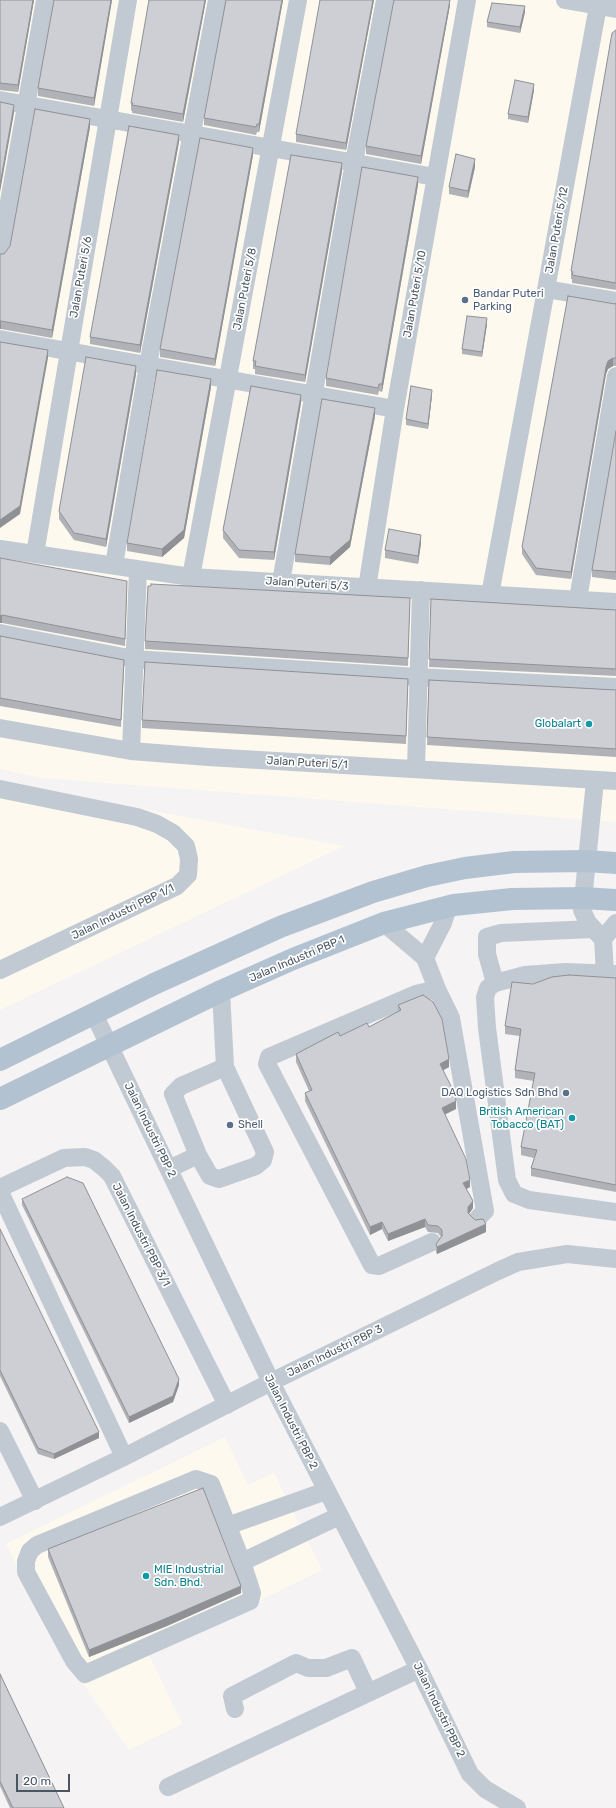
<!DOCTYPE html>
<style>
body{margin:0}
#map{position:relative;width:616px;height:1808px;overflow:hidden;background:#f5f3f3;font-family:Rubik,sans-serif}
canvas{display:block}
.scale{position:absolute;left:16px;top:1774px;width:54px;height:18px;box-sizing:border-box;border:2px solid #4a5661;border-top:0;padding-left:5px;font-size:12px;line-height:14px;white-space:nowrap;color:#4a5661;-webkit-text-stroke:3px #fff;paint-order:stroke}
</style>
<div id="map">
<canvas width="616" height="1808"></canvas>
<div class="scale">20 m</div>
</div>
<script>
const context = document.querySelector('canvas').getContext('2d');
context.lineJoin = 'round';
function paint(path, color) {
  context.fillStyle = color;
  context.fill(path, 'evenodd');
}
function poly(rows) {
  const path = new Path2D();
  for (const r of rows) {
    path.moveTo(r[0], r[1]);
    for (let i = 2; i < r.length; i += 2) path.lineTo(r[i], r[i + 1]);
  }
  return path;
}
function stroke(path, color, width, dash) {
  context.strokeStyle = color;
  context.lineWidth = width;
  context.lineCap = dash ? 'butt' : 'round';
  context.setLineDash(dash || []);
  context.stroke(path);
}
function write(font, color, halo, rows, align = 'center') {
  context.font = font + ' Rubik,sans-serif';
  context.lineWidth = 3.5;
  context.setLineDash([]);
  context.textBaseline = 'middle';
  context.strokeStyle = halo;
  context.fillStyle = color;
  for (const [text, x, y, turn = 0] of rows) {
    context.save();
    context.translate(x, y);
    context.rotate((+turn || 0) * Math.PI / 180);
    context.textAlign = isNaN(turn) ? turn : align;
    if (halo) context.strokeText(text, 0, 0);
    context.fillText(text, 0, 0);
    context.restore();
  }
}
const commercial = poly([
 [0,0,616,0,616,822,42,778,0,769],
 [0,783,344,846,0,1010],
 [225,1437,248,1485,274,1473,322,1570,149,1655,182,1724,129,1750,53,1640,6,1544]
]);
const minor = poly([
 [565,0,616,9],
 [0,100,435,177],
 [0,252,45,0],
 [546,289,616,301],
 [0,339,395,409],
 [0,549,191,577,616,602],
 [35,554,128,0],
 [114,565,148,365,217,0],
 [191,577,298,0],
 [281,582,354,162,385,0],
 [367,588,395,409,467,0],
 [490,595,598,6],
 [578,599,616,376],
 [0,633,134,659,418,677,616,687],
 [0,728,131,751,208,757,616,781],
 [131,751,138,569],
 [416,769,421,590],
 [595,781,582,910,588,923,603,939,605,974],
 [0,789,137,817,157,824,173,833,186,846,189,859,188,875,177,886,0,970],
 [384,923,425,958,437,989,451,1018,485,1211,478,1218],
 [603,939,616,923],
 [425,958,443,923,448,907],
 [616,974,566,972,525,975,495,983,488,988,485,997,487,1028,507,1180,514,1194,529,1200,616,1212],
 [495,983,487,954,487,937,501,933,593,929],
 [221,991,225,1067,265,1152,263,1160,256,1166,219,1179,210,1176,198,1155,173,1094,181,1086,225,1067],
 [94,1014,271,1382,419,1669,470,1774,485,1789,517,1808],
 [169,1169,198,1155],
 [0,1188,64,1158,85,1157,94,1160,104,1168,112,1176,227,1405],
 [0,1192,124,1457],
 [432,1242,379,1266,372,1265,267,1064,269,1057,416,994,437,989],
 [0,1431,35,1501],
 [0,1517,124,1457,271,1382,498,1271,518,1262,567,1254,616,1259],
 [227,1526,326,1491],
 [242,1562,211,1484,196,1479,37,1545,30,1551,26,1561,26,1572,74,1661,85,1674,250,1601,252,1593,242,1562,339,1516],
 [235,1709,232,1696,296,1663,308,1668,326,1668,352,1658,368,1692],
 [168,1787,419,1669]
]);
const major = poly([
 [0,1060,154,984,280,927,373,892,427,876,465,868,514,862,586,861,616,863],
 [0,1099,221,991,293,959,384,923,454,905,512,899,583,898,616,900]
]);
const wall = poly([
 [0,0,34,0,18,92,0,90],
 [112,0,94,106,38,96,38,88],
 [206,0,183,122,132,113,132,111,131,110,131,103],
 [226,0,283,0,259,132,257,132,256,135,204,125,204,118],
 [374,0,346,150,296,142,296,134],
 [450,0,450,5,421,164,366,154,366,146],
 [525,12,520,33,487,27,487,22],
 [616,30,616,290,572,283,572,279,571,279,571,271],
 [534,90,528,123,508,119,508,114],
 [90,127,52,338,1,329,0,329,4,254,10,246],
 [179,142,140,353,90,344,90,337],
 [253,155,215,366,160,357,160,349],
 [475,167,468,198,449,194,449,187],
 [342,171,305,382,255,374,255,369,253,369,253,361],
 [418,185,382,392,379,391,378,395,326,386,326,378],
 [616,303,616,366,613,366,608,369,606,374,571,579,536,575,522,554,522,547],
 [487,324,482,357,462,354,462,349],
 [136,374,106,547,74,540,59,519,59,511],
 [211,387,184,538,162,557,127,551,127,543],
 [432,395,428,429,406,425,406,419],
 [301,403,274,560,239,558,223,538,223,530],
 [375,416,350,547,330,565,295,562,295,554],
 [616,431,616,580,592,577,592,570],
 [421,543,418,564,385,558,385,550],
 [0,558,127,589,125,646,2,623,0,623],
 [151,586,410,598,408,666,145,649,145,641],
 [431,599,616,610,616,676,429,667],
 [0,636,124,668,121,727,0,706],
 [408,679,406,744,142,728,142,720],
 [429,680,616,690,616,757,427,745],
 [616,978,616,1192,531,1176,531,1168,534,1158,521,1155,521,1147,534,1081,515,1078,515,1070,520,1036,505,1034,505,1026,533,984],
 [398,1005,449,1067,443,1070,456,1109,445,1114,470,1187,466,1189,473,1208,469,1214,486,1232,437,1254,436,1252,436,1244,441,1237,438,1233,428,1232,425,1227,388,1241,382,1229,370,1235,305,1101,305,1093,309,1091,296,1062,296,1054,340,1036,369,1027,398,1011],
 [22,1199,179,1385,173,1402,129,1423,22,1205],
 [0,1229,99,1438,54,1459,38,1454,0,1376],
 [48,1549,241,1593,167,1626,89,1657,48,1557],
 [0,1674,64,1808,10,1808,0,1786]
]);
const shadedWall = poly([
 [33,0,34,0,18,92,18,85],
 [111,0,112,0,94,106,94,98],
 [205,0,206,0,183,122,183,114],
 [282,0,283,0,259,132,259,124],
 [373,0,374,0,346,150,346,143],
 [450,0,450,5,421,164,421,156],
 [525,6,525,12,520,33,520,27],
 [534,84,534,90,528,123,528,117],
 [14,105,14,113,0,192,0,185],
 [90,119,90,127,52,338,52,330],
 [179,135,179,142,140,353,140,345],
 [253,148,253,155,215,366,215,359],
 [475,159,475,167,468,198,468,191],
 [342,163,342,171,305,382,305,375],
 [418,177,418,185,382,392,382,384],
 [487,318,487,324,482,357,482,352],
 [0,321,1,321,1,329,0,329],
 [48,350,48,358,20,514,0,528,0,520],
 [613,358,613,366,608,369,606,374,571,579,571,572,606,367,608,361],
 [136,366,136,374,106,547,106,539],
 [211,379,211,387,184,538,162,557,162,549],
 [432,390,432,395,428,429,428,424],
 [301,395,301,403,274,560,274,552],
 [375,408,375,416,350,547,330,565,330,557],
 [421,535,421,543,418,564,418,556],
 [2,615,2,623,0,623,0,616],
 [449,1059,449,1067,440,1072,440,1064],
 [456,1101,456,1109,442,1116,442,1108],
 [470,1180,470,1187,463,1191,463,1183],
 [473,1201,473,1208,468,1215,468,1207],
 [425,1219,425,1227,388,1241,388,1234],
 [382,1222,382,1229,370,1235,370,1227],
 [486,1224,486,1232,437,1254,437,1247],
 [179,1379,179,1385,173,1402,129,1423,129,1417],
 [99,1432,99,1438,54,1459,54,1454],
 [241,1586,241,1593,167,1626,89,1657,89,1650]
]);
const building = poly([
 [0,0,33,0,18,85,0,83,0,0],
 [54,0,111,0,94,98,38,88,54,0],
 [149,0,205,0,183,114,132,105,133,103,131,103,149,0],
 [226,0,282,0,259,124,257,124,256,127,204,118,226,0],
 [320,0,373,0,346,143,296,134,320,0],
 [394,0,450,0,421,156,366,146,394,0],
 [492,3,525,6,520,27,487,22,492,3],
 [616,30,616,283,572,275,573,272,571,271,612,33,616,30],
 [515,80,534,84,528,117,508,114,515,80],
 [0,102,14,105,0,185,0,102],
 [35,109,90,119,52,330,1,321,0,321,0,254,4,254,10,246,35,109],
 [129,126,179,135,140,345,90,337,129,126],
 [200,138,253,148,215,359,160,349,200,138],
 [456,154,475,159,468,191,449,187,456,154],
 [291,155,342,163,305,375,255,366,256,361,253,361,291,155],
 [362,167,418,177,382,384,379,384,378,388,326,378,362,167],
 [568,296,615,304,616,303,616,358,613,358,608,361,606,367,571,572,536,568,522,547,568,296],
 [467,316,487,318,482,352,462,349,467,316],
 [0,342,48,350,20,506,0,520,0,342],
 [86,357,136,366,106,539,74,533,59,511,86,357],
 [157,370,211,379,184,530,162,549,127,543,157,370],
 [251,386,301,395,274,552,239,550,223,530,251,386],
 [411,386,432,390,428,424,406,419,411,386],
 [322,399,375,408,350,540,330,557,295,554,322,399],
 [616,431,616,572,592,570,616,431],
 [389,529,421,535,418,556,385,550,389,529],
 [0,558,127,581,125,639,2,615,0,616,0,558],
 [151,584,410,598,408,658,145,641,148,586,151,586,151,584],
 [431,599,616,610,616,669,429,659,431,599],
 [0,636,124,660,121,720,0,698,0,636],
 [145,662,408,679,406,736,142,720,145,662],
 [429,680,616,690,616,749,427,737,429,680],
 [569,975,616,978,616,1185,531,1168,537,1150,521,1147,535,1073,515,1070,521,1029,505,1026,512,982,533,984,552,977,569,975],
 [423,995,433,1002,442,1019,449,1059,440,1064,455,1094,456,1101,442,1108,466,1159,470,1180,463,1183,473,1201,468,1207,468,1213,475,1220,483,1219,486,1224,437,1247,436,1244,442,1236,442,1230,438,1226,428,1225,425,1219,388,1234,382,1222,370,1227,305,1093,312,1090,296,1054,338,1032,340,1036,367,1023,369,1027,401,1010,398,1005,423,995],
 [67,1177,83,1183,179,1379,173,1396,129,1417,22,1199,67,1177],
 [0,1229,99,1432,54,1454,38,1448,0,1370,0,1229],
 [203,1488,241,1586,167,1618,89,1650,48,1549,203,1488],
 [0,1674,64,1808,13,1808,0,1781,0,1674]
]);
const markers = [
 [465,300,4,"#5c6f8a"],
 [589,724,4,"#0f9aa8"],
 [566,1093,4,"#5c6f8a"],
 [572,1118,4,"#0f9aa8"],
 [230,1125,4,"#5c6f8a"],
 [146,1576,4,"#0f9aa8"]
];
const streetNames = [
 ["Jalan Puteri 5/12",557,230,-80],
 ["Jalan Puteri 5/6",81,277,-80],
 ["Jalan Puteri 5/8",245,289,-79],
 ["Jalan Puteri 5/10",415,294,-80],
 ["Jalan Puteri 5/3",307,584,4],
 ["Jalan Puteri 5/1",307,763,3],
 ["Jalan Industri PBP 1/1",123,912,-26],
 ["Jalan Industri PBP 1",297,959,-23],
 ["Jalan Industri PBP 2",150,1130,64],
 ["Jalan Industri PBP 3/1",141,1235,63],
 ["Jalan Industri PBP 3",335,1351,-26],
 ["Jalan Industri PBP 2",291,1422,63],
 ["Jalan Industri PBP 2",439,1710,64]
];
const serviceNames = [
 ["Bandar Puteri",473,294],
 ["Parking",473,307],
 ["DAQ Logistics Sdn Bhd",558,1093,"right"],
 ["Shell",238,1125]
];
const cultureNames = [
 ["Globalart",581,724],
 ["British American",564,1112],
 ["Tobacco (BAT)",564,1125],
 ["MIE Industrial",154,1570,"left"],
 ["Sdn. Bhd.",154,1583,"left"]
];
paint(commercial, '#fdf9ef');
stroke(minor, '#c1cad2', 18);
stroke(major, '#b3c2d1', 22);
paint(wall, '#b0b2b7');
paint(shadedWall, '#909195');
paint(building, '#cdcfd5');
stroke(building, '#909195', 1);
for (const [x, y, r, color] of markers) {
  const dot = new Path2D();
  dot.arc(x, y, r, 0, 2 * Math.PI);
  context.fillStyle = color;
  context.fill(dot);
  stroke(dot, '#fff', 1.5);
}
write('11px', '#4a5661', '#fff', streetNames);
write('11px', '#4e5e75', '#fff', serviceNames, 'left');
write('11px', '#0d838f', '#fff', cultureNames, 'right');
</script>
